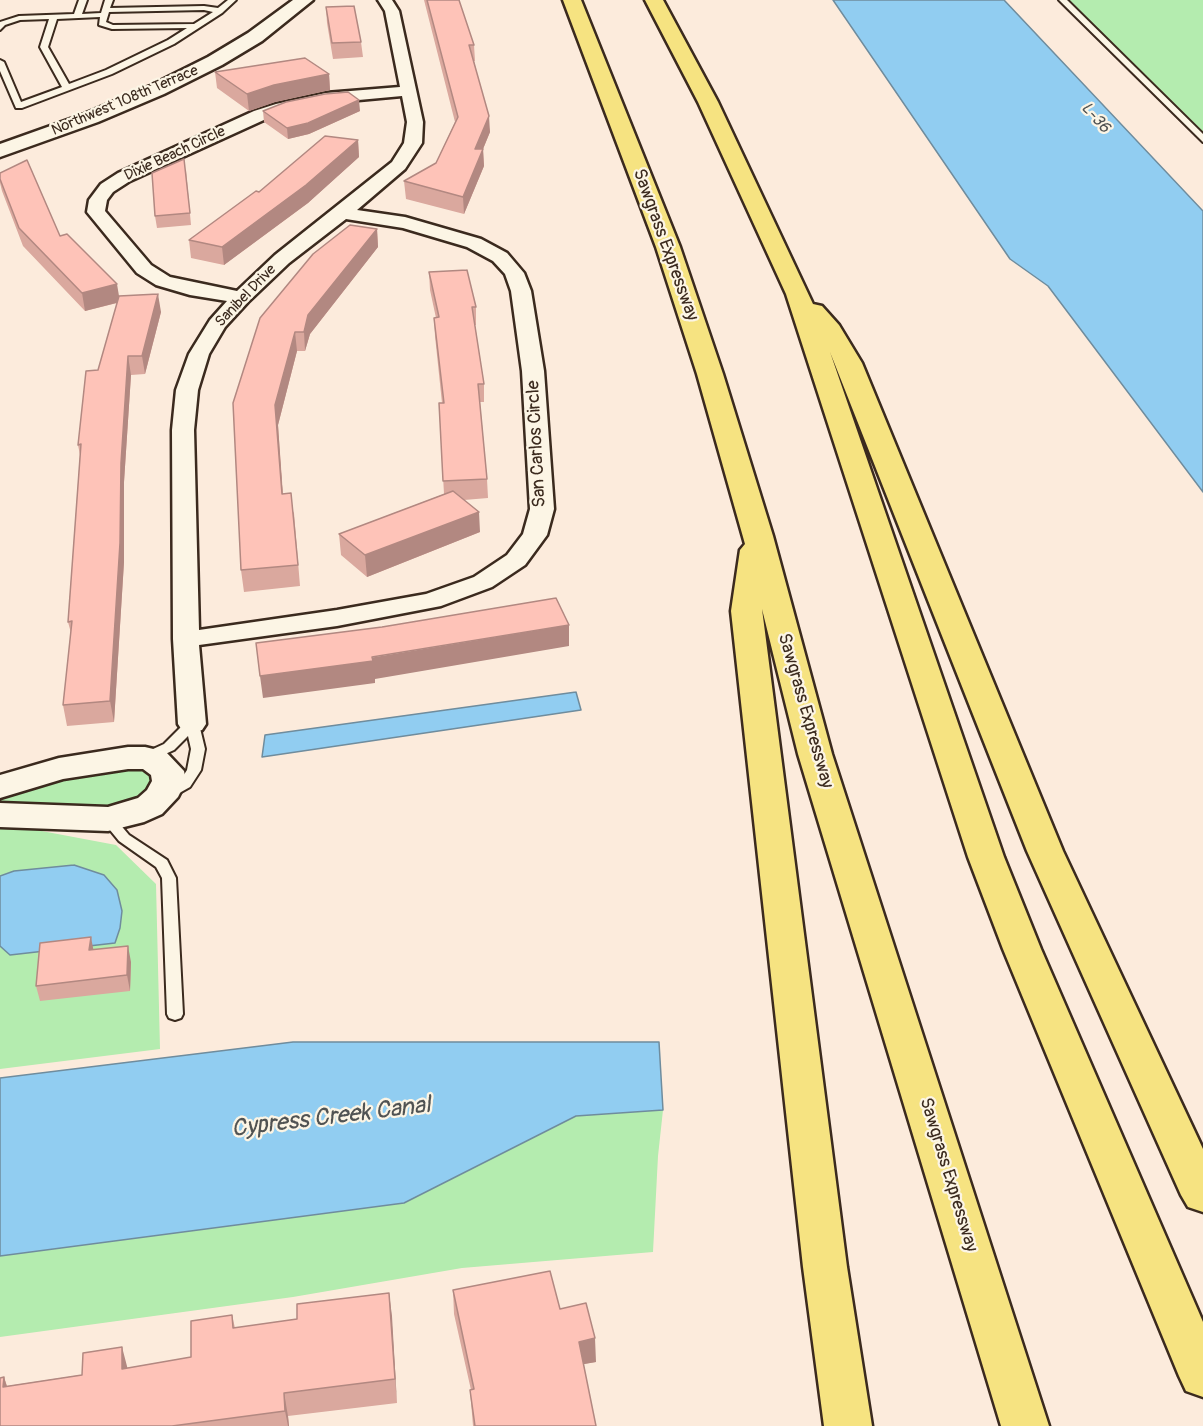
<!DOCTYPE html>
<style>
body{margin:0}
canvas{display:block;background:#fcebdc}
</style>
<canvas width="1203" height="1426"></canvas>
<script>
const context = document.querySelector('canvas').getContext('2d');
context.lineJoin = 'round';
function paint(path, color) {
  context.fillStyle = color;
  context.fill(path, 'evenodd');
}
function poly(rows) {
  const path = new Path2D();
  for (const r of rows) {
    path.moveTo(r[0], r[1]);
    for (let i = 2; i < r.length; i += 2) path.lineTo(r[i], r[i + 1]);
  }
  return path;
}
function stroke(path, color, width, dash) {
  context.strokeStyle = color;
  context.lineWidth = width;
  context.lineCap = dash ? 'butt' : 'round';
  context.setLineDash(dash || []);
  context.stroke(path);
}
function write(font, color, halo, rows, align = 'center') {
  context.font = font + ' Pangolin,sans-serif';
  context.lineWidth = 4.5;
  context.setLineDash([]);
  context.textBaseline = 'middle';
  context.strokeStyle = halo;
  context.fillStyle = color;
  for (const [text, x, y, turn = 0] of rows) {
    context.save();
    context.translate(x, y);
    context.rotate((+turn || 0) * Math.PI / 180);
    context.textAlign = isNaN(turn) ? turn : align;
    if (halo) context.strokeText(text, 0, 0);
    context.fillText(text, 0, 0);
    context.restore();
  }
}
const green = poly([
 [1063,0,1203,0,1203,139],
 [125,768,146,772,153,782,149,792,137,800,97,809,0,807,0,794,51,780],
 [0,826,31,829,116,845,156,884,160,1049,0,1069],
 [663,1110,658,1156,653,1252,462,1268,293,1297,0,1337,0,1256,404,1203,576,1116]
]);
const water = poly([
 [833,0,1004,0,1203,211,1203,492,1048,286,1010,259,833,0],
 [576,692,581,710,262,757,265,735,576,692],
 [74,865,104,875,117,890,122,911,120,928,115,943,10,955,0,946,0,876,14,871,74,865],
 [293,1042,659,1042,663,1110,576,1116,404,1203,0,1256,0,1078,293,1042]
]);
const service = poly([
 [79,0,87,0,82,14,101,13,105,0,113,0,110,8,204,6,218,8,228,0,236,0,222,13,174,44,112,74,22,108,16,108,0,71,0,60,4,62,21,102,62,87,40,47,49,19,20,20,5,25,0,30,0,22,19,16,74,14,79,0],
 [204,10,213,12,194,24,113,25,106,22,109,12,204,10],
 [100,17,99,25,112,29,187,28,168,40,106,70,69,84,48,47,57,19,100,17],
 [1059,0,1067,0,1203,134,1203,142,1059,0],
 [192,720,199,724,205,749,201,770,190,787,174,796,164,796,162,793,164,790,180,781,187,770,191,749,188,736,174,750,150,761,140,761,138,758,140,755,164,744,187,721,192,720],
 [108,814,113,816,129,835,167,860,176,878,183,1014,181,1018,175,1020,169,1018,167,1014,162,878,156,867,119,841,101,819,108,814]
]);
const minor = poly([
 [378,0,392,0,399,11,423,122,422,143,405,169,357,210,405,217,481,239,507,253,524,273,531,291,544,371,554,509,547,535,525,565,492,587,441,606,337,626,199,645,206,724,202,730,192,732,182,730,178,724,173,639,172,430,176,390,189,354,210,320,227,301,190,295,156,285,137,273,87,212,89,200,101,184,118,173,254,111,276,104,326,93,400,87,385,11,378,0],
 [402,96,407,122,404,143,392,162,275,255,237,291,170,277,151,265,105,211,107,200,113,192,130,181,266,119,286,111,326,103,402,96],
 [346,219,403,228,467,247,493,261,505,274,511,291,522,371,530,509,523,534,507,555,474,577,426,594,337,610,199,630,194,430,198,390,209,354,225,327,248,302,289,263,346,219]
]);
const tertiary = poly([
 [293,0,313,0,262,41,222,65,164,94,98,122,0,157,0,144,84,114,150,86,208,57,248,33,293,0],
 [128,747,145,747,166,752,184,771,186,781,178,797,162,814,144,822,108,831,0,827,0,803,108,807,138,798,147,790,152,781,151,775,143,769,128,769,63,779,0,798,0,775,59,758,128,747]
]);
const motorway = poly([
 [563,0,581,0,680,247,723,374,773,536,832,754,1049,1426,1001,1426,798,754,762,609,847,1267,872,1426,824,1426,803,1267,731,611,740,550,745,544,697,374,656,247,563,0],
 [645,0,663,0,718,102,813,304,822,306,839,325,862,363,1063,851,1203,1149,1203,1212,1188,1207,1181,1195,1027,851,830,352,1004,857,1041,949,1203,1322,1203,1397,1186,1391,1179,1376,1003,949,968,857,786,294,698,102,645,0]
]);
const wall = poly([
 [424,0,459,0,474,45,475,61,474,61,490,132,483,149,484,166,464,214,406,199,404,181,436,163,455,122],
 [326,7,361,42,363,57,333,59,327,23],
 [215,72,329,74,330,90,275,102,249,111,217,88],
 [263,111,360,111,309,134,288,139,264,122],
 [358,140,359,157,308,203,224,265,191,258,189,240,259,192],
 [186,170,191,225,157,228,155,216],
 [0,173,60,236,119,296,161,312,145,374,131,375,124,482,124,562,114,722,67,726,63,705,71,633,68,622,80,455,78,445,117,303,85,311,23,246,2,191,0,183],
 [377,229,378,247,310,334,305,351,297,351,278,425,283,494,294,513,300,586,244,592,241,570,313,254],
 [429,272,476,307,476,325,475,325,484,384,484,402,480,402,487,479,488,498,464,500,480,532,367,577,341,555,339,534,444,494,439,403,442,403,435,336,434,318,436,318,430,290],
 [93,950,131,962,130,991,40,1001,36,986],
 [453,1290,560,1309,596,1362,583,1364,596,1426,473,1426,470,1390,471,1390,454,1314],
 [389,1293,397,1403,288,1416,289,1426,0,1426,4,1377,7,1386,127,1368,191,1357,232,1315,235,1328,297,1319]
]);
const shadedWall = poly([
 [329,74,330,90,275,102,249,111,247,94,274,85],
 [359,100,360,111,309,134,288,139,287,128],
 [489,116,490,132,476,166,475,149],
 [358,140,359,157,308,203,224,265,222,247],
 [483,149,484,166,464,214,463,197],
 [377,229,378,247,310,334,305,351,304,332,308,315],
 [117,284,120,302,85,311,82,293],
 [158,294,161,312,145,374,142,356],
 [295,332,297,351,278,425,284,514,275,405],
 [128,356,131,375,124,482,124,562,114,722,110,701,121,463],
 [479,512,480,532,367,577,365,555],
 [569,625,569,646,375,679,375,683,263,698,260,676],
 [91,937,94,953,89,950],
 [128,946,131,962,130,991,127,975],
 [389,1293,392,1316,397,1403,395,1379],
 [595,1338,596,1362,579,1365,579,1342],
 [122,1347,128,1370,122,1369],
 [4,1377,11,1400,3,1387],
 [284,1393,288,1416,289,1426,288,1426,285,1411]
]);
const building = poly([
 [427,0,459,0,474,45,469,45,489,116,475,149,483,149,463,197,404,181,436,163,458,117,427,0],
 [354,6,361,42,332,43,326,7,354,6],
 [305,58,329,74,274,85,247,94,215,72,305,58],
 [348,92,359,100,308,123,287,128,263,111,286,102,325,94,348,92],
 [325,136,358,140,306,185,222,247,189,240,256,191,259,192,325,136],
 [184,159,190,213,155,216,152,173,184,159],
 [27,160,60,236,67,234,117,284,82,293,19,228,0,179,0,173,27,160],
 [350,225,377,229,308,315,304,332,295,332,275,405,282,494,291,493,298,565,241,570,233,403,260,318,313,254,350,225],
 [467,270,476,307,472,307,484,384,478,384,487,479,443,481,439,403,444,403,434,318,439,317,429,272,467,270],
 [158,294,142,356,128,356,121,463,120,543,110,701,63,705,72,621,68,622,81,444,78,445,86,371,98,370,119,296,158,294],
 [453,491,479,512,365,555,339,534,453,491],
 [556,598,569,625,372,657,373,661,260,676,256,643,382,627,556,598],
 [91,937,89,950,128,946,127,975,36,986,40,943,91,937],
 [550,1271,560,1309,586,1303,595,1338,579,1342,596,1426,475,1426,470,1390,474,1389,453,1290,550,1271],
 [389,1293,395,1379,284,1393,285,1411,172,1426,0,1426,0,1378,4,1377,3,1387,82,1375,83,1353,122,1347,122,1369,191,1357,191,1321,232,1315,233,1328,297,1319,297,1304,389,1293]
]);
const farStreetnames = [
 ["Northwest 108th Terrace",125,101,-23],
 ["Dixie Beach Circle",175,154,-25],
 ["Sanibel Drive",246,296,-46]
];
const farWaternames = [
 ["L-36",1095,118,48]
];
const streetNames = [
 ["Sawgrass Expressway",665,245,70],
 ["San Carlos Circle",537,444,-93],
 ["Sawgrass Expressway",805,711,74],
 ["Sawgrass Expressway",948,1175,73]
];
const nearWaternames = [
 ["Cypress Creek Canal",331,1118,-7]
];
paint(green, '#b4ecaf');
paint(water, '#91cdf1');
stroke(water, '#6f8c9d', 1.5);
stroke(service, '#3b2a1e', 4);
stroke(minor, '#3b2a1e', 5);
stroke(tertiary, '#3b2a1e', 5);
stroke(motorway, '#3b2a1e', 5);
paint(service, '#fcf5e5');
paint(minor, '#fcf5e5');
paint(tertiary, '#fcf5e5');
paint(motorway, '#f6e381');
paint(wall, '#daa89e');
paint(shadedWall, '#b28881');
paint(building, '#fec3b8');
stroke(building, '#b28881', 1.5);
write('15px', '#3b2a1e', '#fcf5e5', farStreetnames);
write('italic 16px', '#505353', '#fcf5e5', farWaternames);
write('18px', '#3b2a1e', '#fcf5e5', streetNames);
write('italic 24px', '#505353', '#fcf5e5', nearWaternames);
</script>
